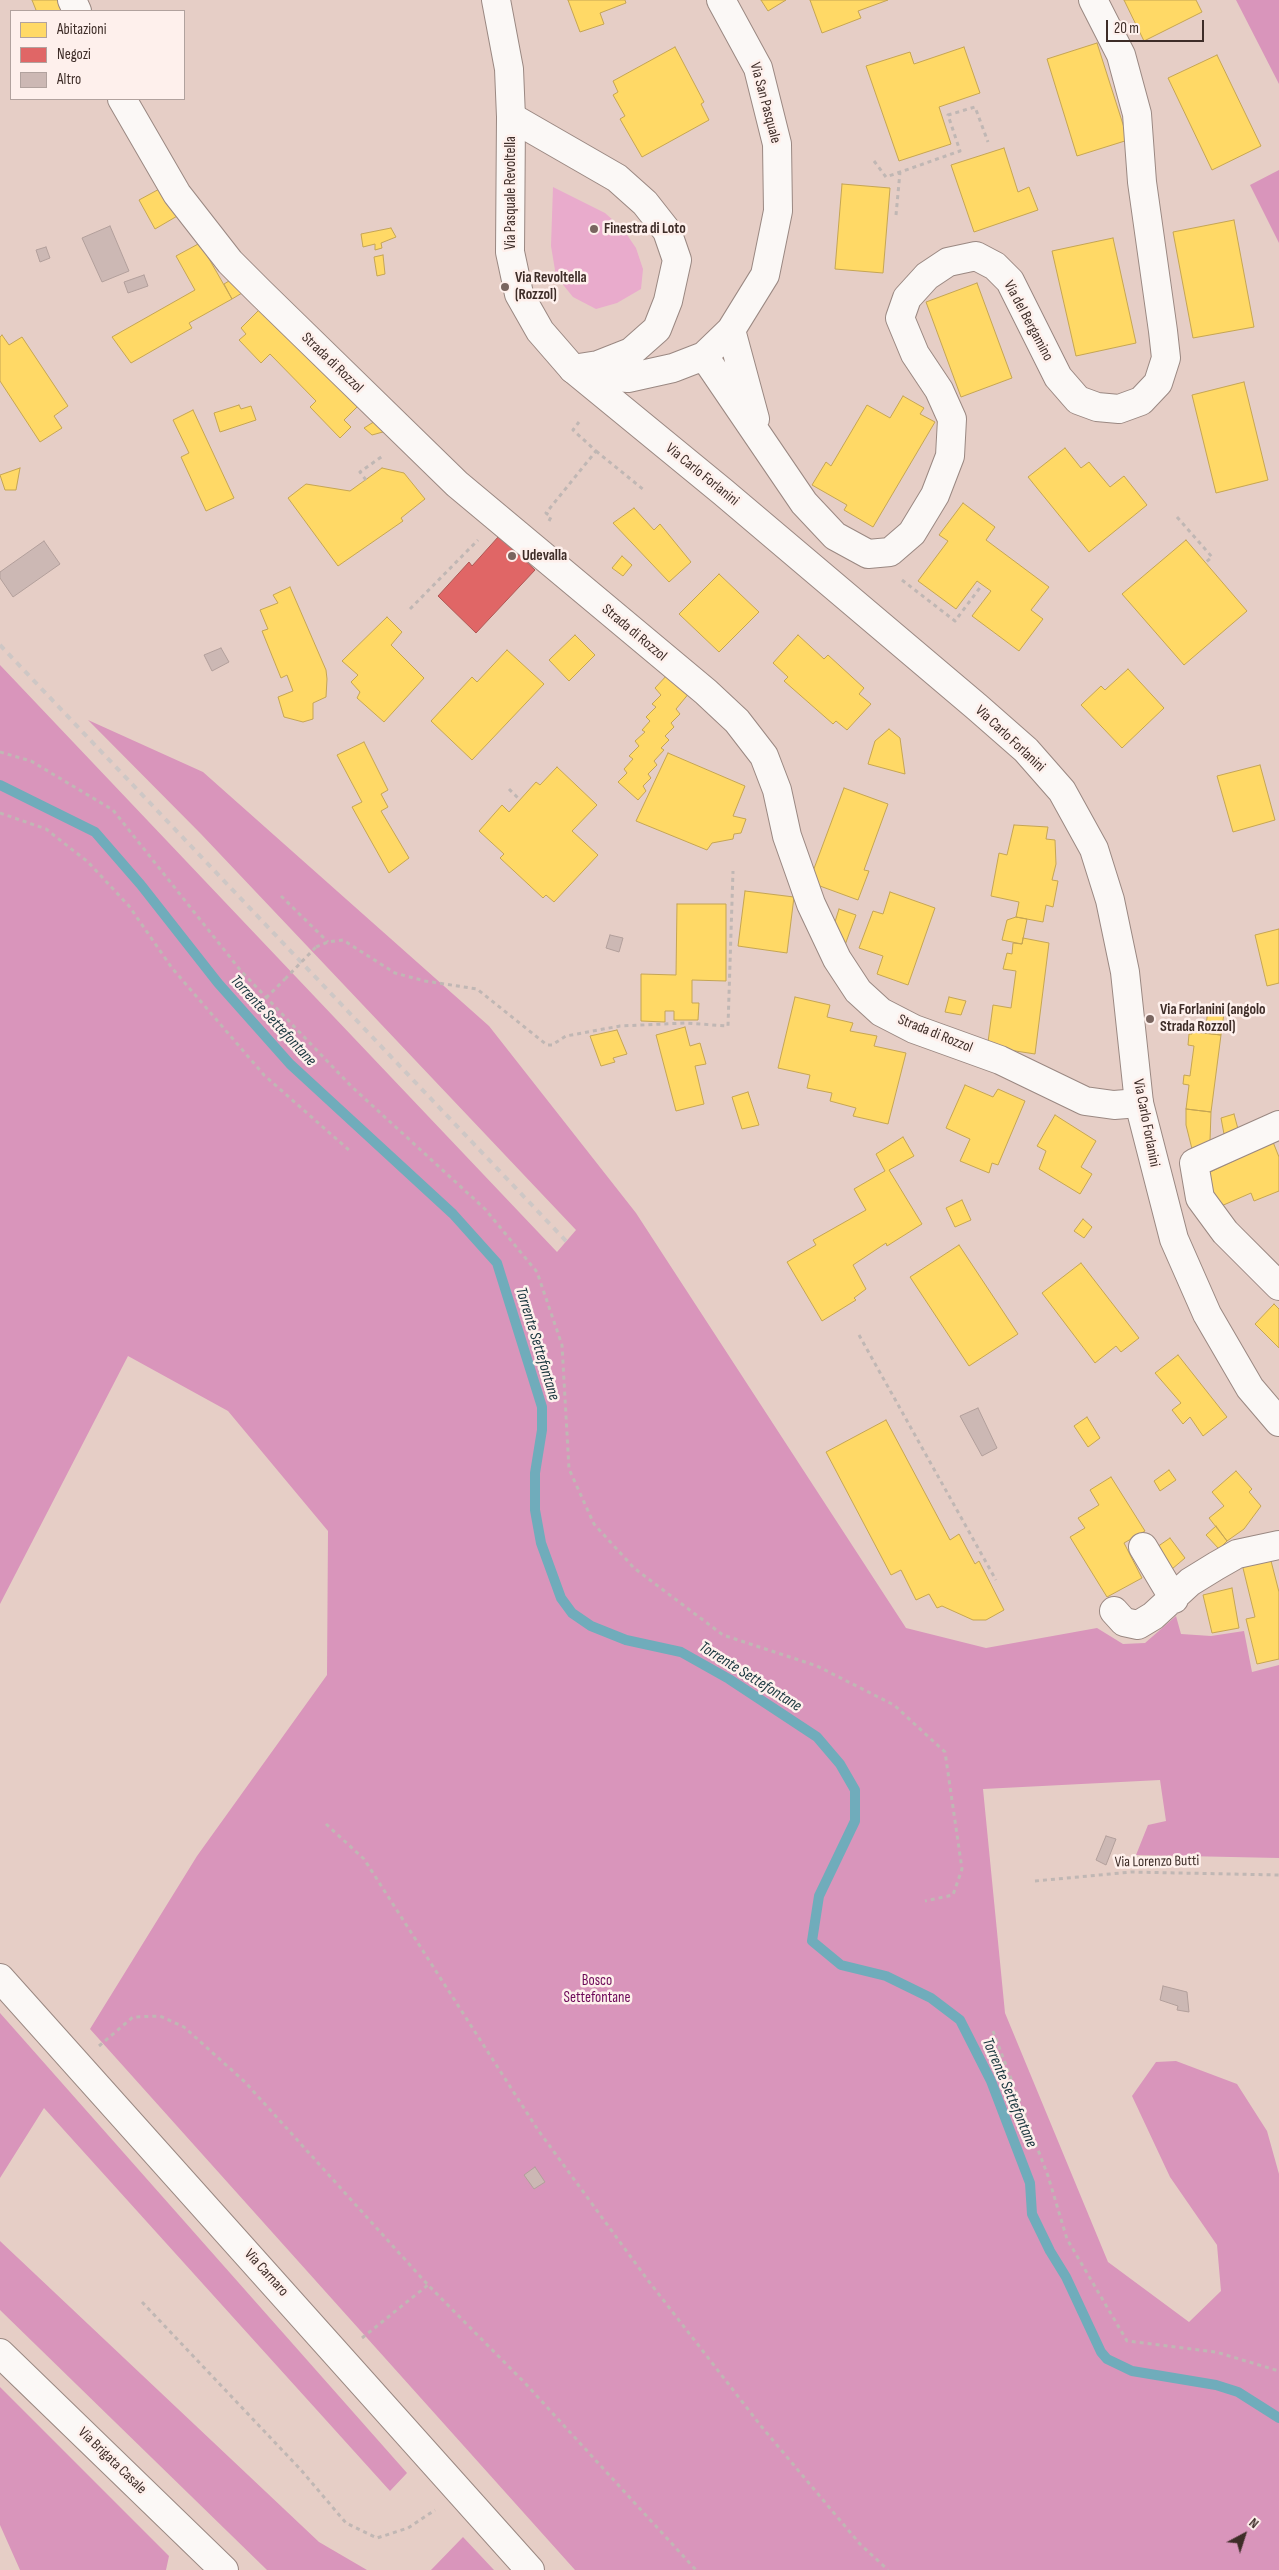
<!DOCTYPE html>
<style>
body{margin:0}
#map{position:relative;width:1279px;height:2570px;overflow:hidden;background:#e6cec6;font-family:"Sofia Sans Condensed",sans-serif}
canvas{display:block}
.legend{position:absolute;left:10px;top:10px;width:175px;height:90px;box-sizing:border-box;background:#fef0ec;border:1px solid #b1a29e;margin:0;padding:6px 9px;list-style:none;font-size:15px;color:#3e2d28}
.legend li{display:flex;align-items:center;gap:10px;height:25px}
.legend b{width:25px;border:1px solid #b1a29e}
.north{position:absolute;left:1219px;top:2510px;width:50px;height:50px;-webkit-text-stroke:4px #fef0ec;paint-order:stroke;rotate:40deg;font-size:14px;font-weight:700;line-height:20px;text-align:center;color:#3e2d28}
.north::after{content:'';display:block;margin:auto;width:18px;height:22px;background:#3e2d28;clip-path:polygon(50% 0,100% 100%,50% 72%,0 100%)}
.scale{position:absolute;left:1106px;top:20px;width:98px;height:22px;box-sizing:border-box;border:2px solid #3e2d28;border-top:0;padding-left:6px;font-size:15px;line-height:18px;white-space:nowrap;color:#3e2d28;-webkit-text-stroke:4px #fef0ec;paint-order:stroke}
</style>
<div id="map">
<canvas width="1279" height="2570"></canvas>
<ul class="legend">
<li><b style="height:14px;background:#ffd966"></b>Abitazioni</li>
<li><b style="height:14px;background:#e06666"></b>Negozi</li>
<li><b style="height:14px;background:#ccb8b4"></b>Altro</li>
</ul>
<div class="north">N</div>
<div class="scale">20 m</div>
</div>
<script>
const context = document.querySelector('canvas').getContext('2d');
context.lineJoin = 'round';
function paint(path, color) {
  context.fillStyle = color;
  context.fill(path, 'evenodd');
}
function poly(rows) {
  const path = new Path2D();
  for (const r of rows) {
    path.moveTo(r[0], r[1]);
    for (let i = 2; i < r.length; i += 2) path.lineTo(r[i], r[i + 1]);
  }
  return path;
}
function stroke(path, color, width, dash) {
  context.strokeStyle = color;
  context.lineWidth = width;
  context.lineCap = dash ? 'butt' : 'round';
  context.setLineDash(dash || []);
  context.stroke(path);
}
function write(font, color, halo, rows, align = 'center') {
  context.font = font + ' "Sofia Sans Condensed",sans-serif';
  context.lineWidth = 5;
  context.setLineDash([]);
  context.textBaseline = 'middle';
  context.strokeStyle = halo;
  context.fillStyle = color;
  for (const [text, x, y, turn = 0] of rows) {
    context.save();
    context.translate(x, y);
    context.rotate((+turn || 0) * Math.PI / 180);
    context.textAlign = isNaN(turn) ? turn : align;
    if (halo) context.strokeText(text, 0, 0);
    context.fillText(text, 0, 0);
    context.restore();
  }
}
const green = poly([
 [553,187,605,213,623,229,636,248,643,269,641,289,617,303,596,309,573,297,556,276,551,246]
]);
const forest = poly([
 [1236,0,1279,0,1279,84],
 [1279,170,1279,243,1250,185],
 [0,665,557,1252,576,1230,201,834,88,720,203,772,489,1026,636,1213,906,1628,986,1648,1097,1628,1123,1644,1145,1643,1176,1616,1181,1634,1211,1636,1244,1631,1252,1672,1279,1665,1279,1858,1136,1855,1148,1825,1166,1821,1160,1780,983,1789,1005,2013,1108,2262,1189,2322,1221,2291,1217,2245,1170,2177,1132,2096,1156,2062,1176,2061,1237,2084,1267,2131,1279,2174,1279,2570,575,2570,90,2029,197,1856,327,1675,328,1531,228,1411,128,1356,0,1604],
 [0,2013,407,2473,390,2491,44,2108,0,2178],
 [0,2241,319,2542,367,2570,267,2570,0,2310],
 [0,2387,169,2556,166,2570,20,2570,0,2525],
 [463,2537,494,2570,431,2570]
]);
const homes = poly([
 [32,0,62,0,68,11,33,11,36,10,32,0],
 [568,0,625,0,626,3,600,13,604,24,580,32,568,0],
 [761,0,786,0,768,11,761,0],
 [810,0,888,0,858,11,861,18,822,33,810,0],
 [1124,0,1196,0,1202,12,1144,41,1124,0],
 [1097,43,1128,140,1077,156,1047,59,1097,43],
 [675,47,704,102,701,104,709,120,642,157,620,119,625,116,613,95,618,92,613,81,675,47],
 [964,47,980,93,939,107,951,144,899,161,866,66,910,52,914,64,964,47],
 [1217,55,1261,146,1212,170,1168,78,1217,55],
 [1004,148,1018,192,1029,187,1038,210,974,232,951,165,1004,148],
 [842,184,890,188,883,273,835,269,842,184],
 [163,187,179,215,155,229,139,200,163,187],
 [1234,220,1254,327,1193,338,1173,232,1234,220],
 [391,228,396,237,381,243,382,248,375,250,375,244,363,247,361,234,391,228],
 [1113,238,1136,343,1076,356,1052,251,1113,238],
 [200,243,232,299,189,323,192,328,131,363,112,337,195,290,176,256,200,243],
 [383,255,385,274,377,276,374,257,383,255],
 [234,278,242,293,232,299,224,284,234,278],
 [977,283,1012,378,961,397,926,302,977,283],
 [263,306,358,406,344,420,351,427,340,438,310,407,316,401,270,354,261,363,239,340,246,334,241,328,263,306],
 [2,335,9,345,22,337,68,406,54,416,62,428,40,442,0,381,0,337,2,335],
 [1244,382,1268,480,1216,493,1192,395,1244,382],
 [903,396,924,408,920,414,935,422,873,527,844,510,847,505,812,485,826,462,831,466,867,405,890,418,903,396],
 [239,405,241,409,251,406,256,420,220,432,214,413,239,405],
 [193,410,234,498,206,511,181,457,189,453,173,420,193,410],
 [380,418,390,430,372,435,364,428,380,418],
 [1065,448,1081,468,1089,462,1110,487,1124,476,1147,505,1089,552,1028,477,1065,448],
 [20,468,16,490,5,490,0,475,20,468],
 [382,468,404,473,425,499,401,518,403,521,338,566,288,498,306,484,350,491,382,468],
 [963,503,995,527,986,540,1049,587,1031,610,1043,619,1019,651,972,616,991,591,977,581,956,609,918,581,948,541,939,535,963,503],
 [634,508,654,530,660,524,691,562,669,582,613,523,634,508],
 [1186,540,1247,611,1184,665,1122,594,1186,540],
 [622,556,632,565,623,576,612,568,622,556],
 [719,574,759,612,719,652,679,614,719,574],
 [290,587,326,670,327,679,326,697,313,703,313,719,303,722,284,717,278,697,293,691,287,675,281,678,262,631,268,629,260,610,278,603,273,595,290,587],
 [387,617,402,632,391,645,424,678,384,722,357,698,360,692,351,682,358,675,342,661,387,617],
 [575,635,595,655,569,681,549,660,575,635],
 [798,635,824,659,828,655,864,688,859,694,871,704,847,730,836,721,833,724,784,681,788,677,773,663,798,635],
 [507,650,544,684,472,760,431,721,472,677,477,682,507,650],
 [1128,669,1164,708,1122,748,1081,705,1101,686,1105,690,1128,669],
 [669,673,690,692,676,709,680,714,671,723,674,727,665,736,669,740,661,748,664,750,654,761,657,765,648,774,651,778,643,786,646,791,638,800,618,782,627,773,624,769,633,759,629,756,639,746,635,741,645,732,642,730,650,721,646,717,656,707,652,704,661,695,655,688,669,673],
 [889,729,900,738,905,774,868,764,875,741,889,729],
 [364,742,388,790,381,794,388,807,381,811,409,858,389,873,352,807,362,802,337,755,364,742],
 [668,753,745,786,733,816,746,819,741,833,734,834,733,839,712,843,707,850,636,821,668,753],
 [1260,765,1275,820,1233,832,1217,776,1260,765],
 [557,767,597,805,572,831,598,855,554,902,546,895,543,898,500,858,504,854,479,831,502,805,509,812,536,782,540,785,557,767],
 [844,788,888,804,864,870,869,871,858,900,809,882,844,788],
 [1014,825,1048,827,1046,839,1055,840,1056,864,1052,880,1058,881,1053,907,1046,905,1043,922,1016,917,1019,902,991,896,999,853,1007,855,1014,825],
 [745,891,794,897,787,953,738,946,745,891],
 [890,892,935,908,908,985,877,974,883,956,859,948,873,911,883,914,890,892],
 [677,904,726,904,726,981,692,980,692,1003,699,1003,698,1020,674,1020,674,1011,665,1011,665,1022,641,1021,641,974,676,975,677,904],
 [839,909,856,915,845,945,834,925,839,909],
 [1016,917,1027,919,1022,944,1002,940,1007,920,1016,917],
 [1279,929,1279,983,1267,986,1255,935,1279,929],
 [1023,938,1049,943,1035,1054,1009,1050,988,1042,993,1005,1011,1008,1016,971,1003,969,1007,953,1012,954,1013,943,1022,944,1023,938],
 [795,997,830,1005,827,1017,853,1023,850,1031,877,1036,874,1046,906,1053,888,1124,853,1116,856,1108,830,1101,832,1093,807,1088,810,1075,778,1068,795,997],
 [949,997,966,1001,961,1015,945,1012,949,997],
 [1208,1010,1224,1013,1221,1035,1205,1033,1208,1010],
 [685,1027,690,1046,700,1043,706,1064,695,1066,704,1104,676,1111,656,1035,685,1027],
 [617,1030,627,1054,613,1058,615,1062,601,1066,590,1036,617,1030],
 [1192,1032,1221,1035,1211,1112,1186,1109,1189,1085,1183,1084,1184,1075,1190,1076,1194,1046,1188,1045,1189,1034,1192,1034,1192,1032],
 [965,1085,993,1097,998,1089,1025,1101,998,1165,992,1163,989,1173,960,1161,970,1139,946,1128,965,1085],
 [748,1092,759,1125,742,1129,732,1097,748,1092],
 [1186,1109,1211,1112,1210,1141,1192,1149,1186,1125,1186,1109],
 [1234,1114,1238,1129,1224,1134,1221,1118,1234,1114],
 [1055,1115,1096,1141,1081,1167,1092,1174,1080,1194,1039,1169,1046,1151,1037,1146,1055,1115],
 [903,1137,914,1156,889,1170,922,1224,887,1246,886,1243,853,1265,866,1289,854,1298,856,1300,822,1321,787,1262,816,1245,813,1240,866,1210,854,1189,885,1171,876,1154,903,1137],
 [1273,1142,1279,1157,1279,1191,1254,1201,1251,1193,1219,1207,1202,1176,1273,1142],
 [962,1200,971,1220,955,1227,946,1208,962,1200],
 [1083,1219,1092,1227,1084,1238,1074,1231,1083,1219],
 [959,1245,1018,1334,969,1366,910,1277,959,1245],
 [1081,1263,1139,1338,1121,1352,1116,1346,1095,1363,1042,1293,1081,1263],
 [1274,1304,1279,1309,1279,1348,1255,1324,1274,1304],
 [1178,1355,1227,1417,1203,1436,1190,1417,1183,1424,1172,1410,1181,1403,1155,1373,1178,1355],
 [1087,1417,1100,1438,1088,1447,1074,1426,1087,1417],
 [886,1420,950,1540,959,1534,975,1564,979,1561,1004,1610,986,1620,973,1620,942,1606,937,1608,929,1594,916,1600,901,1570,891,1575,826,1452,886,1420],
 [1169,1470,1176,1480,1160,1491,1154,1481,1169,1470],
 [1236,1471,1252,1489,1249,1492,1261,1506,1244,1529,1227,1541,1209,1518,1224,1506,1212,1492,1236,1471],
 [1111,1477,1145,1531,1124,1543,1142,1578,1107,1597,1070,1537,1085,1528,1078,1518,1099,1505,1090,1490,1111,1477],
 [1216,1526,1227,1541,1219,1549,1206,1535,1216,1526],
 [1170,1538,1185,1558,1172,1569,1157,1547,1170,1538],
 [1270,1557,1279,1592,1279,1659,1257,1664,1246,1619,1255,1617,1242,1564,1270,1557],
 [1232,1588,1239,1628,1212,1633,1203,1595,1232,1588]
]);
const shops = poly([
 [499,536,535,570,476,633,438,596,469,562,472,566,499,536]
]);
const stream = poly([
 [0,785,95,832,141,885,218,983,290,1064,453,1214,497,1263,542,1407,542,1430,535,1473,535,1510,541,1543,561,1598,572,1613,591,1626,626,1640,681,1652,729,1679,817,1737,840,1764,855,1790,855,1821,819,1896,812,1941,841,1965,886,1976,931,1998,960,2020,991,2081,1030,2183,1032,2214,1050,2251,1066,2277,1101,2352,1107,2359,1132,2371,1216,2385,1238,2392,1279,2418]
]);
const building = poly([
 [110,226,129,271,102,282,82,238,110,226],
 [46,247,50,258,40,262,36,250,46,247],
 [144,275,148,286,128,293,124,282,144,275],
 [44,541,60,564,13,597,0,578,0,572,44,541],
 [221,648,229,662,212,671,204,655,221,648],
 [610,935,623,938,619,952,606,948,610,935],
 [978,1408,997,1448,982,1456,960,1416,978,1408],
 [1106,1836,1116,1839,1106,1865,1096,1860,1106,1836],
 [1163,1986,1187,1992,1189,2012,1177,2010,1178,2006,1160,2000,1163,1986],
 [535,2167,545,2182,534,2189,524,2175,535,2167]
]);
const path = poly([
 [874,161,886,177,960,151,948,115,975,107,988,142],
 [896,215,900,172],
 [596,451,644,490],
 [366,480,360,472,384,455],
 [1177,517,1212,557,1205,563],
 [549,521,551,517,546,513,596,451,573,430,579,422],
 [902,580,955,621,982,585],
 [410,609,478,540],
 [0,752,31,761,113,810,241,971,351,1086,485,1209,537,1272,562,1345,569,1469,594,1524,634,1568,723,1635,817,1666,894,1705,945,1752,962,1869,953,1895,925,1901],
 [509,789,520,800],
 [0,813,46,829,88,862,129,906,172,968,264,1075,350,1151],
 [281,896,328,942],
 [316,947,328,942,343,940,395,973,425,981,477,989,547,1045,552,1045,566,1036,620,1026,685,1023,728,1026,733,871],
 [266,998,285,979],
 [859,1335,996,1580],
 [326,1824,364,1859,538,2130,647,2279,761,2426,860,2544,888,2570],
 [1035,1881,1131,1872,1279,1875],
 [993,2031,1048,2176,1067,2239,1127,2341,1216,2352,1279,2371],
 [99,2046,133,2017,160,2016,184,2027,245,2082,428,2285,525,2383,696,2570],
 [142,2302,301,2470,346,2523,377,2538,408,2528,435,2510],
 [362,2338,428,2285]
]);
const minor = poly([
 [72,0,77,11],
 [122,99,177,194,230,262,260,292,457,484,706,692,737,721,764,756,777,790,787,836,811,904,837,959,858,991,881,1012,914,1029,1000,1060,1085,1101,1114,1105,1139,1103],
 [511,117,617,178,645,203,667,231,677,260,668,301,657,329,631,352,598,365,579,368],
 [731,330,755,419],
 [704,356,804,503,835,536,868,554,890,552,912,533,935,495,950,456,952,419,939,390,915,354,900,318,907,298,927,276,948,262,976,256,995,266,1010,281,1058,377,1078,400,1097,407,1119,409,1141,401,1158,383,1166,358,1163,331,1142,182,1137,114,1121,55,1093,0],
 [573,369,601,376,628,378,673,368,704,356,731,330,765,275,778,211,777,144,758,68,721,0],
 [1279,1125,1194,1163,1200,1198,1225,1232,1279,1286],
 [1143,1547,1174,1599],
 [1114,1611,1124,1622,1138,1625,1153,1616,1190,1582,1216,1566,1237,1554,1279,1545]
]);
const major = poly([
 [496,0,509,69,511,117,510,252,519,294,540,331,573,369,723,492,977,707,1026,750,1062,791,1094,849,1110,900,1125,972,1139,1103,1174,1239,1207,1314,1250,1388,1279,1422],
 [0,1978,530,2570],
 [0,2353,224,2570]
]);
const rail = poly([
 [0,645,567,1242]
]);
const pathBridge = poly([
 [285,979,316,947]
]);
const markers = [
 [594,229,5,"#79655f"],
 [505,287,5,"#79655f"],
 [512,556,5,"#79655f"],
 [1150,1019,5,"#79655f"]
];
const streetNames = [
 ["Via San Pasquale",765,103,75],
 ["Via Pasquale Revoltella",511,193,-90],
 ["Via del Bergamino",1028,321,62],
 ["Strada di Rozzol",332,363,44],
 ["Via Carlo Forlanini",702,475,39],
 ["Strada di Rozzol",634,633,40],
 ["Via Carlo Forlanini",1010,739,43],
 ["Strada di Rozzol",935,1034,22],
 ["Via Carlo Forlanini",1146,1123,79],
 ["Via Lorenzo Butti",1157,1862,-1],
 ["Via Carnaro",266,2273,48],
 ["Via Brigata Casale",112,2461,44]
];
const poiNames = [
 ["Finestra di Loto",604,229],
 ["Via Revoltella",515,278],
 ["(Rozzol)",515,295],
 ["Udevalla",522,556],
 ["Via Forlanini (angolo",1160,1010],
 ["Strada Rozzol)",1160,1027]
];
const parkNames = [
 ["Bosco",597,1981],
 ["Settefontane",597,1998]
];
const waterNames = [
 ["Torrente Settefontane",273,1021,47],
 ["Torrente Settefontane",537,1344,73],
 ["Torrente Settefontane",750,1677,32],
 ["Torrente Settefontane",1009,2093,67]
];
paint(green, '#e9abcc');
paint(forest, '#d995bb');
paint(homes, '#ffd966');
stroke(homes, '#c5a553', 1);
paint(shops, '#e06666');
stroke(shops, '#af5553', 1);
stroke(stream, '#70acbb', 10);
paint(building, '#ccb8b4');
stroke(building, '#b29f9b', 1);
stroke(minor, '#9a8882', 30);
stroke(major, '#9a8882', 30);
stroke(path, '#c0b7b4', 3, [4, 4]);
stroke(minor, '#fbf8f6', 28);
stroke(major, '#fbf8f6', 28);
stroke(rail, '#cec7c5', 4, [6, 6]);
stroke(pathBridge, '#c0b7b4', 3, [4, 4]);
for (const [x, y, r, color] of markers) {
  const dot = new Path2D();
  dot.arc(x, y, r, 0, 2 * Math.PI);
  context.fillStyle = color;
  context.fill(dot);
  stroke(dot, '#fef0ec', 2);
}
write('15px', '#3e2d28', '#fef0ec', streetNames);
write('bold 15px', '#3e2d28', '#fef0ec', poiNames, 'left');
write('15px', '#6c0858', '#fef0ec', parkNames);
write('italic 16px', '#18353d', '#fef0ec', waterNames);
</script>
